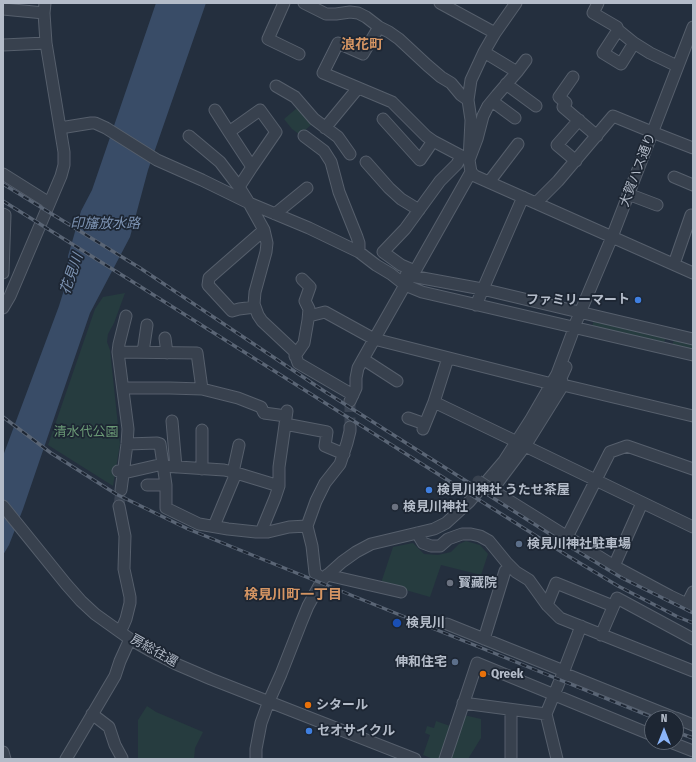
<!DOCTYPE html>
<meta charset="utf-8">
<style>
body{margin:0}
#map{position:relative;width:696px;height:762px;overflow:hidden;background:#242f3e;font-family:"Fira Sans Condensed",sans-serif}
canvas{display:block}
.frame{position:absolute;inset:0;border:4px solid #b4bcc9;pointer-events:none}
.north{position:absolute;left:644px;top:710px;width:40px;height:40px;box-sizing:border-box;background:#1d2633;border:1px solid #59626f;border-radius:50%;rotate:0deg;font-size:11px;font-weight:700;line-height:16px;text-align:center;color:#b4bcc9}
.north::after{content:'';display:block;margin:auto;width:14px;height:18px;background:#8ab4f8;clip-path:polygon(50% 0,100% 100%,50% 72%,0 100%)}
</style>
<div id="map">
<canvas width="696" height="762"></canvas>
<div class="frame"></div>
<div class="north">N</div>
</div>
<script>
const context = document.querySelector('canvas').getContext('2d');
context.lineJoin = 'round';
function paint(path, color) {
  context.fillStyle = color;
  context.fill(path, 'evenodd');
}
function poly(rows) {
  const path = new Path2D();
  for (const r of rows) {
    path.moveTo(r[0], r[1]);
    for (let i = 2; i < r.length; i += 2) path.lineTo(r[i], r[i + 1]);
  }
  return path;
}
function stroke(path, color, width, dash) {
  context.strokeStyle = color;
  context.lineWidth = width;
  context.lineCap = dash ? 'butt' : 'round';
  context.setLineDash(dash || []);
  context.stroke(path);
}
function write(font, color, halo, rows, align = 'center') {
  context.font = font + ' "Fira Sans Condensed","Noto Sans JP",sans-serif';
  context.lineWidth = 3.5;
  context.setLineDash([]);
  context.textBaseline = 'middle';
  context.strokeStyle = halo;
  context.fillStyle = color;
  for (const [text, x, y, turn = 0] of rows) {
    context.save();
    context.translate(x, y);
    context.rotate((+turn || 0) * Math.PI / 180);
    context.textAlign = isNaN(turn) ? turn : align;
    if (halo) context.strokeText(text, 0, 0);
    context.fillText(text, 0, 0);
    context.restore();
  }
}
const green = poly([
 [297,108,312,124,300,135,292,129,284,119],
 [125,293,114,323,108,334,107,342,110,350,120,444,113,486,48,445,95,309,103,297],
 [594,318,666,338,665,340,664,343,592,328],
 [675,339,693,342,693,352,673,345,673,342],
 [466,541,480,545,488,554,481,575,441,565,430,597,381,583,393,547,413,543,424,554,438,555,451,552,459,544],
 [147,706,156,712,203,732,195,748,194,759,142,759,138,758,138,720],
 [464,715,481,719,481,738,468,759,450,759],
 [436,721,450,726,441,758,437,759,433,759,423,755,430,735,425,733,427,726,434,728]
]);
const water = poly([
 [156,3,206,3,148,170,130,237,90,313,23,509,9,545,3,555,3,456,59,306,68,277,68,256,81,211,92,190]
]);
const minorTunnel = poly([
 [350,401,350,427],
 [119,506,121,490]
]);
const minor = poly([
 [284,3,268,39,299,54],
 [304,3,326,14,336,14,350,12,358,13,366,17,379,27,389,32,399,39,427,65,441,77,451,83,461,95,468,100],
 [440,3,495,33],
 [598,3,593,13,617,27,618,30,634,43,650,53,677,66],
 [3,9,44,13],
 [379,27,363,54,338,43,323,73,392,102,426,136,433,141,469,160,477,139,483,116,488,106,497,95,517,72,526,60],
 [618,30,603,53,621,64,634,43],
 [3,45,46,43],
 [484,52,517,72],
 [573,77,559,97,566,103,563,107,597,136],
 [506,84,536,106],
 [276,86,295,97,314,119,338,137,350,154],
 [492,101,515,118],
 [215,110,229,132,252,167,276,132,260,110,229,132],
 [383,119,420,160,433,141],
 [60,128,91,123,95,123,106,128,157,160,202,180,249,203,309,228,359,252,376,265,391,274,405,285,422,292,693,355],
 [325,128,358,88],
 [189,136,220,162,239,187,249,203,264,230,267,243,266,252,255,292,254,304,258,315,262,321,294,351,298,363,353,395],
 [304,136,324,151,331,162,339,192,357,237,359,243,359,252],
 [576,161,557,145,579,120],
 [366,162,389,188,401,199,419,210],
 [471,172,475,176,693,273],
 [3,174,46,201],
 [674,177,693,185],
 [489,182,518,144],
 [239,187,252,167],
 [628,194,657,205],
 [536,203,558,181,613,116,652,132,693,148],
 [3,214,5,215,3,273],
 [275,214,307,188],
 [674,264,691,215,693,216],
 [415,271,401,265,383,252,405,229,440,181,457,164,461,156],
 [406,275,482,289,693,339],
 [476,305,523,197],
 [255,307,239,309,232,311,208,285,209,278,264,230],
 [3,308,10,296,61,176,64,165,64,152,46,43,44,13,45,3],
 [309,316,325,312,374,339,548,383],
 [165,338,167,353],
 [118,352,197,353,202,389],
 [143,352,147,325],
 [295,356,304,343,308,320,309,309,305,301,310,287,302,279],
 [363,359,397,381],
 [566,367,561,378,563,385,525,446,492,490,614,566,670,596,693,607],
 [563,385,693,416],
 [123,388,170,388,202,389,238,398,261,407,264,413,286,416],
 [350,401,356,388,356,378,358,368,363,359,405,285,415,271,471,172,469,160,471,120,468,100,471,80,484,52,495,33,516,3],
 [434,402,511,439],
 [408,418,425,424],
 [172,421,176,467],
 [285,424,327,432,325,446,344,454],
 [423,429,434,402,448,358],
 [202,430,202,469],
 [127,444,157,443,160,444,166,485,166,508,199,524,228,529,256,532,268,532,289,527,307,526],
 [525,446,693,527],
 [163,466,224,470,233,472,279,486],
 [118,471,128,472,163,464],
 [147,485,166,485],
 [121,490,127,444,128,429,118,352,119,344,126,316],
 [3,506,66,584,81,601,95,614,130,639,151,651,176,664,211,679,415,759],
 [214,526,234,478,233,472,239,445],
 [261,532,275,498,279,486,279,467,287,411],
 [417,533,423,543,431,546,440,546,448,539,462,534,471,534,480,536,489,541,507,563,516,572,529,580,547,605,560,618,693,671],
 [567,537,610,452,627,446,693,469],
 [614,566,642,503],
 [327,575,401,592],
 [323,579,315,573,312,546,307,526,316,501,325,483,340,464,347,443,350,431,350,427],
 [687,604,693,592],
 [547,605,556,583,613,606],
 [447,624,564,671],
 [119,631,123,626,126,619,130,603,130,597,124,569,125,536,119,506],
 [601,635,617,598,693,639],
 [484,639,505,571],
 [563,673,675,718],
 [463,703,546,714],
 [511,710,511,759],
 [92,714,109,727,115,745,122,758,122,759],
 [676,718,693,725],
 [670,742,693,751],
 [3,752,5,759],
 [66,759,115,676,120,661,130,639],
 [256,759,256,749,261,723,269,701,281,674,301,623,308,606,323,579,342,562,356,552,371,544,434,529,446,523,469,502,504,461,531,419,557,374,572,334,574,327,612,237,693,27],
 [445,759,477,663,652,735],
 [557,759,546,714,563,673,581,626]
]);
const rail = poly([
 [3,184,140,268,324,391,572,548,622,578,683,608,693,613],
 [3,201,133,282,568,556,618,586,678,617,693,623],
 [3,417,51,453,116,494,151,511,188,529,654,718],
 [676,732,693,738]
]);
const minorBridge = poly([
 [478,481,492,490]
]);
const markers = [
 [638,300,4,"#3f7fe0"],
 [429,490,4,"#3f7fe0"],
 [395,507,4,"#6b7280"],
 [519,544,4,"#5c6f8a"],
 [450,583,4,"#6b7280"],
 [397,623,5,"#1a4fb4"],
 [455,662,4,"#5c6f8a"],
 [483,674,4,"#e8710a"],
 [308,705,4,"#e8710a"],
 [309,731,4,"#3f7fe0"]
];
const streetNames = [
 ["大賀ハス通り",638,170,-69],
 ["房総往還",154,651,29]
];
const poiNames = [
 ["ファミリーマート",630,300,"right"],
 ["検見川神社 うたせ茶屋",437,490],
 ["検見川神社",403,507],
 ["検見川神社駐車場",527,544],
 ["寳藏院",458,583],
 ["検見川",406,623],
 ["伸和住宅",447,662,"right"],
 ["Qreek",491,674],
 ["シタール",316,705],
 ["セオサイクル",317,731]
];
const parkNames = [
 ["清水代公園",86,432]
];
const neighbourhoodNames = [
 ["浪花町",362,45],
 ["検見川町一丁目",293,595]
];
const waterNames = [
 ["印旛放水路",105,224],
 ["花見川",72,274,-71]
];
paint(green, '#263c3f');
paint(water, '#394c67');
stroke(minorTunnel, '#3a4453', 11, [11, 5.5]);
stroke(minor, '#565f6c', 13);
stroke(minor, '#38414e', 11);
stroke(rail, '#5a6575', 3.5);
stroke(rail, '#1d2633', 2, [6]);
stroke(minorBridge, '#565f6c', 13, []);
stroke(minorBridge, '#38414e', 11);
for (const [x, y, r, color] of markers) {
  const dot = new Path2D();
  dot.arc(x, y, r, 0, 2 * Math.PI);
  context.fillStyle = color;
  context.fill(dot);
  stroke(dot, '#1d2633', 1.5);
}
write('13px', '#b4bcc9', '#1d2633', streetNames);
write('bold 13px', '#b4bcc9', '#1d2633', poiNames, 'left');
write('13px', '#6b9a76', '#1d2633', parkNames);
write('bold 14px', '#d59563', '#1d2633', neighbourhoodNames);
write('italic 14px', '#7c92b1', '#1d2633', waterNames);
</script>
